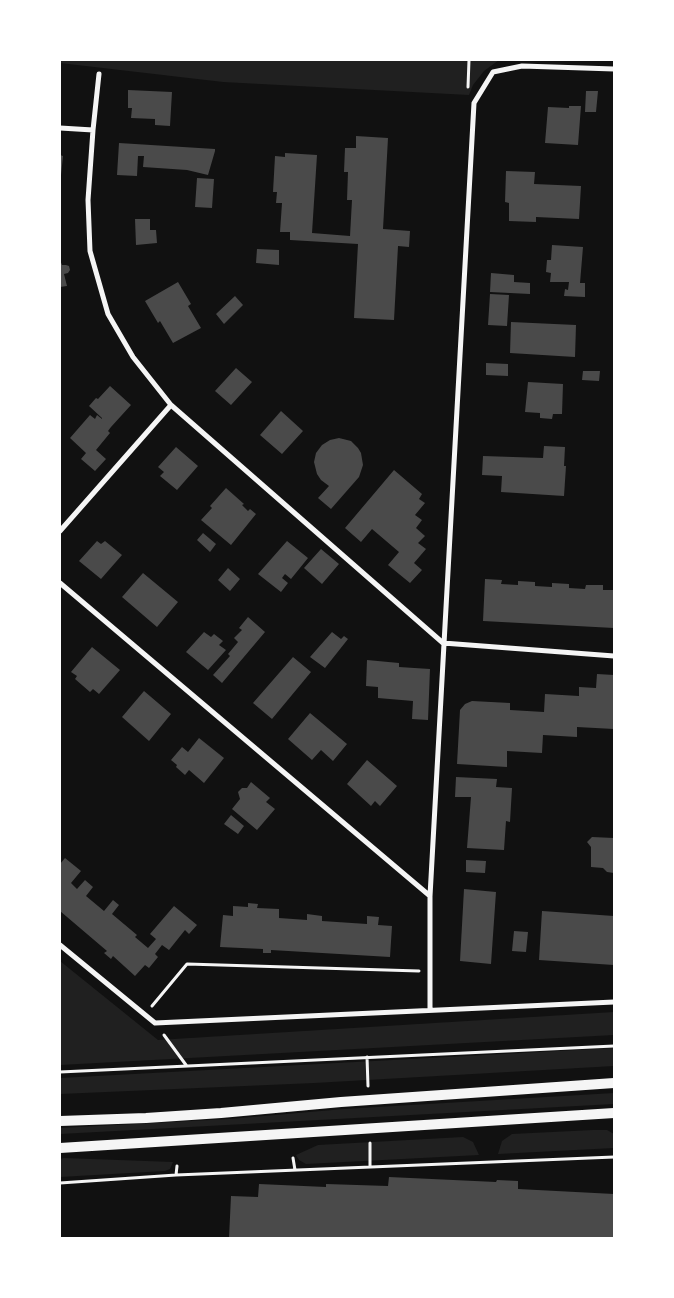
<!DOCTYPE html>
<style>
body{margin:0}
#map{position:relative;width:674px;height:1298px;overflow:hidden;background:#111;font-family:"Space Grotesk",sans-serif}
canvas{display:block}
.frame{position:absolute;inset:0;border:61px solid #fff;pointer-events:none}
</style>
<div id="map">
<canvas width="674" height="1298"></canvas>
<div class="frame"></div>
</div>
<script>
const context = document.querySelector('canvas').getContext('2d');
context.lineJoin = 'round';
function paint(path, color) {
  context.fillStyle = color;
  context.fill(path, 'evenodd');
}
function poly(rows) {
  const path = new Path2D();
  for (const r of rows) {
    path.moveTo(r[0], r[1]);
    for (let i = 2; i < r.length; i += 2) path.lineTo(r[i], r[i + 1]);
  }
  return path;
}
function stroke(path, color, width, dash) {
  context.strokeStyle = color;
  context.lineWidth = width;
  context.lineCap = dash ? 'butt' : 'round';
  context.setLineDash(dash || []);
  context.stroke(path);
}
const green = poly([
 [60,60,499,60,484,71,473,85,469,95,223,82,60,63],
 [60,961,158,1040,614,1012,614,1035,60,1065],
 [614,1048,614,1066,314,1083,60,1094,60,1078],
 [614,1093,614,1104,60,1134,60,1128,229,1119,344,1109],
 [593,1130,607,1130,614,1134,614,1148,498,1154,502,1141,512,1134],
 [463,1137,473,1142,479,1155,306,1164,299,1160,296,1155,318,1145],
 [60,1159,64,1158,173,1162,170,1169,165,1171,60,1177]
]);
const building = poly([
 [128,90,172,92,170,126,155,125,155,119,131,118,132,108,128,108],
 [586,91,598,91,596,112,585,112],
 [569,106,581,106,578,145,545,143,548,107,569,108],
 [356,136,388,138,383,229,410,231,409,247,398,246,394,320,354,318,358,244,290,240,290,232,280,232,282,203,276,203,277,192,273,192,275,156,285,157,285,153,317,155,312,233,350,236,352,200,347,200,348,172,344,172,345,148,356,148],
 [119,143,215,149,215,151,208,175,187,170,143,167,144,156,138,156,137,176,117,175],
 [60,155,63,156,61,175,60,175],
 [506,171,535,172,534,184,581,186,579,219,536,217,536,222,509,221,509,203,505,202],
 [197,178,214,179,212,208,195,207],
 [135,219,150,219,150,230,156,230,157,243,136,245],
 [552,245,583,247,580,283,585,283,585,297,564,296,565,289,568,290,569,282,550,282,551,273,546,272,547,260,551,260],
 [257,249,279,250,279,265,256,263],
 [60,260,62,265,66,265,69,266,70,270,68,273,64,274,67,286,60,287],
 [491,273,514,275,514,282,530,283,530,294,490,292],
 [178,282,191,304,188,306,201,328,173,343,160,321,158,323,145,301],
 [490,294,509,295,507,326,488,325],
 [235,296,243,305,224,324,216,314],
 [511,322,576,325,575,357,510,353],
 [486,363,508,364,508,376,486,375],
 [236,368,252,382,231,405,215,391],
 [583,371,600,371,599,381,582,380],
 [528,382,563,384,562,414,553,414,552,419,540,418,540,413,525,412],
 [110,386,131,405,111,427,108,431,110,433,96,450,106,459,95,471,81,459,86,453,70,438,90,415,95,419,97,415,102,419,102,418,89,406,96,398,98,399],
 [281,411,303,431,282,454,260,435],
 [339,438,351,441,358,448,361,453,363,465,359,477,331,509,318,498,329,486,321,480,317,474,314,462,316,453,322,445,330,440],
 [544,446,565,447,564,466,566,466,564,496,501,492,502,476,482,475,483,456,543,458],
 [176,447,198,466,177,490,160,476,164,472,158,467],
 [394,470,422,494,419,499,425,503,415,515,422,520,416,528,425,536,418,543,426,549,414,563,422,570,410,583,388,565,399,552,372,529,361,542,345,528],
 [226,488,244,504,242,505,248,511,250,509,256,514,231,545,201,520,212,508,210,506],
 [203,533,216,544,210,552,197,540],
 [97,541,101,544,105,541,122,555,101,579,79,561],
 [287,541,308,558,291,579,285,574,282,578,288,583,281,592,258,574],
 [321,549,339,564,322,584,304,568],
 [228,568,240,579,230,591,218,580],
 [143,573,178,602,157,627,122,597],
 [485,579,502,580,501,584,518,585,518,581,535,582,535,586,552,587,552,583,569,584,569,588,585,589,586,585,603,585,603,590,614,590,614,628,483,621],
 [248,617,265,632,222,683,213,675,230,656,228,654,238,642,234,638,242,630,239,628],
 [204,632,211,637,214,634,223,641,219,645,226,650,208,670,186,652],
 [332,632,341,639,344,636,348,639,325,668,310,657],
 [92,647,120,670,99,694,93,689,90,692,75,679,77,676,71,672],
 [293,657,311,672,272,719,253,703],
 [367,660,399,663,399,667,430,669,428,720,412,719,413,701,378,698,378,687,366,686],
 [597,674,614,675,614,729,577,727,577,737,543,735,542,753,507,751,507,767,457,764,460,710,465,704,472,701,510,703,510,710,544,712,545,694,579,696,579,687,596,688],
 [144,691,171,714,149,741,122,717],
 [310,713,347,744,333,761,321,750,312,760,288,739],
 [199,738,224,758,204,783,189,770,185,775,176,767,177,765,171,760,182,747,188,752],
 [367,760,397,786,380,806,375,801,371,806,347,784],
 [456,777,497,779,496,787,512,788,510,822,506,821,504,850,467,848,471,797,455,797],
 [251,782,270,798,266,802,275,809,257,830,232,809,240,799,238,792,242,788,247,788],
 [231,815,244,826,238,834,224,824],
 [592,837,614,838,614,873,607,872,603,868,591,867,591,847,587,842],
 [65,858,81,871,71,883,77,889,85,880,93,887,86,896,104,911,113,900,119,905,112,914,137,935,135,937,148,948,156,939,150,934,174,906,197,925,189,934,185,930,169,950,162,945,155,954,158,957,149,968,145,965,135,976,113,956,111,959,104,953,107,951,60,911,60,864],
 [466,860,486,861,485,873,466,872],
 [464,889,496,892,491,964,460,961],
 [248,903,258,904,257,908,279,909,279,918,307,920,307,914,322,916,322,921,367,924,367,916,379,917,378,925,392,926,390,957,271,950,271,953,263,953,263,949,220,947,223,915,233,916,233,906,248,907],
 [542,911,614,916,614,965,539,960],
 [514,931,528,932,526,952,512,951],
 [389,1177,496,1182,497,1180,518,1181,518,1189,614,1194,614,1238,229,1238,231,1196,258,1197,259,1184,326,1187,326,1184,388,1186]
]);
const path = poly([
 [468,87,469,60],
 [152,1006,187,964,419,971],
 [164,1035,186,1065],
 [367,1057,368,1086],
 [60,1072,614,1046],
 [370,1143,370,1167],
 [293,1158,295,1170],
 [176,1175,177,1166],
 [60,1183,176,1175,614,1157]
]);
const minor = poly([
 [60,128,93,130,88,200,90,251,108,314,133,357,171,405,443,643,614,656],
 [93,130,99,74],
 [60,531,171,405],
 [60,583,430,896],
 [60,945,155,1023,614,1002],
 [430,1009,430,896,474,103,493,72,522,66,614,69]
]);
const secondary = poly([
 [60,1121,146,1118,221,1113,341,1102,614,1083],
 [60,1148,614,1113]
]);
paint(green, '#202020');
paint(building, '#4a4a4a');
stroke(path, '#f5f5f5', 3);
stroke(minor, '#f5f5f5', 5);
stroke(secondary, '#f5f5f5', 10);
</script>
